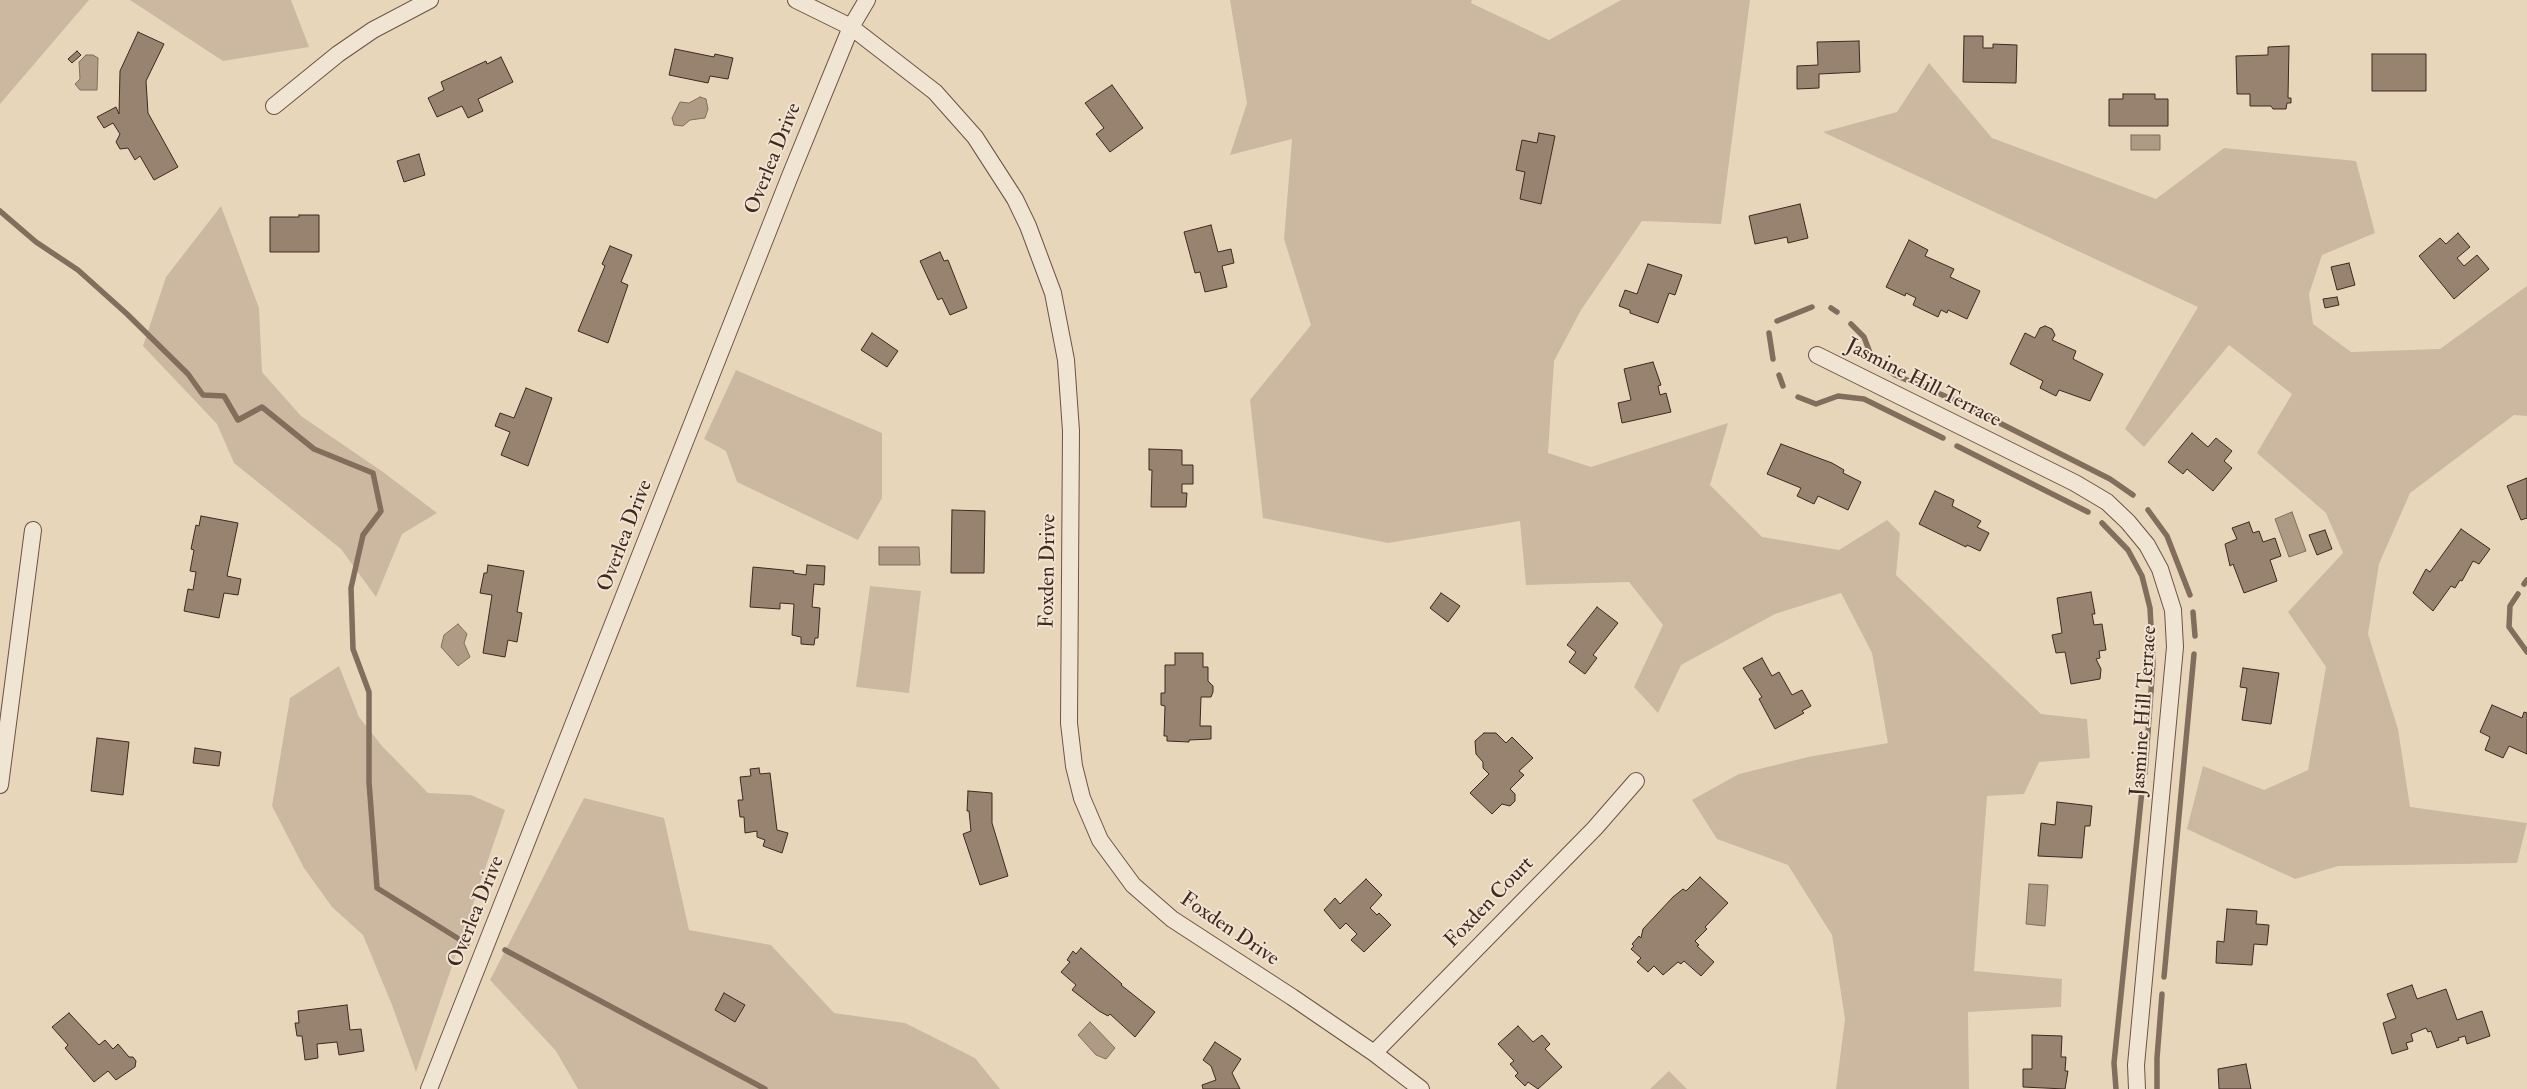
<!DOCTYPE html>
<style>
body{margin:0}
canvas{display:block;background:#e8d6ba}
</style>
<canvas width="2527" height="1089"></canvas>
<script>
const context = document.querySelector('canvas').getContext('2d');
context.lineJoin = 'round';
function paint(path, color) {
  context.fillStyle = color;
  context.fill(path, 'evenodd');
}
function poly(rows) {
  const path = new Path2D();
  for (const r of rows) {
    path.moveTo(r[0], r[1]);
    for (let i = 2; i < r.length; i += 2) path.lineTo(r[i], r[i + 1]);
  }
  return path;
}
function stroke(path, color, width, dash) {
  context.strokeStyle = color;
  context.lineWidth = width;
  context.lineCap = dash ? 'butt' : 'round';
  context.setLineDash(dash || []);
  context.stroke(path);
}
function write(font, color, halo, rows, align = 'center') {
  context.font = font + ' "IM FELL Double Pica",serif';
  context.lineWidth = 4;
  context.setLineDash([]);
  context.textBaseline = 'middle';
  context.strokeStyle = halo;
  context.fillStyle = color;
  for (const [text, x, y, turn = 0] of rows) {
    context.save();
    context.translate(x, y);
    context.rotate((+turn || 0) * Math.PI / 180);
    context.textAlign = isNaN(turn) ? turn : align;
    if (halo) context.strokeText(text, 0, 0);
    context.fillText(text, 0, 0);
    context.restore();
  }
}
const green = poly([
 [0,0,89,0,0,104],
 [130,0,291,0,309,47,223,61],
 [1230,0,1472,0,1471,3,1549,40,1621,0,1750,0,1721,224,1642,221,1581,310,1554,361,1548,453,1591,467,1728,423,1710,485,1762,537,1839,550,1887,520,1900,533,1896,575,2041,714,2087,719,2090,758,2039,762,2024,794,1987,796,1974,971,2062,979,2061,1007,1968,1012,1969,1089,1836,1089,1845,1019,1832,935,1788,865,1717,839,1692,800,1739,774,1808,757,1888,743,1872,653,1841,593,1775,614,1681,665,1658,713,1634,687,1663,625,1629,582,1526,585,1520,521,1388,543,1263,518,1250,400,1311,325,1284,239,1292,139,1230,155,1247,103],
 [1929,63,1992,138,2156,199,2224,148,2356,161,2375,233,2322,255,2309,294,2313,324,2351,352,2440,349,2527,286,2527,416,2514,415,2410,493,2379,564,2368,634,2398,729,2410,807,2527,823,2517,863,2338,866,2295,879,2187,829,2203,766,2264,790,2308,770,2326,667,2288,612,2343,553,2326,513,2257,453,2292,394,2229,345,2144,447,2125,429,2198,307,1823,132,1897,112],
 [221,206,259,308,262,372,301,416,383,472,437,513,402,534,376,597,341,549,234,463,217,424,143,346,166,277],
 [736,370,882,433,882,498,858,540,737,482,726,451,704,439],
 [870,586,921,591,909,693,856,687],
 [339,666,359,717,382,746,428,793,471,795,505,810,416,1072,392,1005,363,935,332,907,304,868,272,806,290,698],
 [584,798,664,818,689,930,771,945,834,1013,905,1023,975,1058,1000,1089,578,1089,556,1051,490,980],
 [1669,1071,1687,1089,1650,1089]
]);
const water = poly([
 [86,55,93,55,98,58,97,90,80,90,75,84,80,79,79,62,86,55],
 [700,97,706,99,708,109,705,118,690,120,683,126,674,125,672,118,680,102,689,103,700,97],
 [2131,135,2160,135,2160,150,2131,150,2131,135],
 [2292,512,2306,551,2289,557,2275,519,2292,512],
 [879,547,919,547,920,565,879,565,879,547],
 [458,624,467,634,464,643,470,657,458,666,441,647,444,635,458,624],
 [2029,884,2048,885,2045,926,2026,924,2029,884],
 [1090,1022,1115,1048,1106,1059,1096,1055,1078,1035,1090,1022]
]);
const stream = poly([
 [0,211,36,242,78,270,127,314,188,374,203,395,224,396,238,420,262,407,314,449,373,473,381,511,363,535,351,588,353,649,369,692,369,782,377,888,467,944],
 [1831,308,1837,312],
 [1777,321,1812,307],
 [1851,324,1864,337,1872,358,1895,375,1959,402],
 [1769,333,1773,359],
 [1779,375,1783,386],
 [1798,397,1816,404,1838,396,1864,399,1943,438],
 [1974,410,2110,479,2133,495],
 [1957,446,2088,512],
 [2148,510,2167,536,2190,595],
 [2102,523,2128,550,2142,576,2150,608,2153,664,2145,773],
 [2524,584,2527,580],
 [2518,594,2510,606,2509,627,2527,652],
 [2193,612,2195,636],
 [505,950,765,1089],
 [2164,977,2194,654],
 [2116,1089,2114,1063,2142,790],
 [2157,1089,2157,1058,2162,994]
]);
const building = poly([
 [138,32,164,44,146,81,148,113,178,167,154,180,140,156,135,160,128,148,120,149,116,142,120,134,113,123,104,128,97,117,116,107,119,114,120,71,138,32],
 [1964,36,1983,36,1983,48,1993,48,1993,44,2017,45,2016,83,1963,82,1964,36],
 [1859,41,1860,72,1819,74,1819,88,1797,89,1797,66,1818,65,1817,42,1859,41],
 [2289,46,2288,98,2291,98,2291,103,2287,103,2286,109,2273,109,2271,106,2250,106,2250,94,2237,94,2236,56,2268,55,2268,47,2289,46],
 [675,49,714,57,715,54,733,58,728,79,710,76,708,83,669,75,675,49],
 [77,51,81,55,72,63,68,59,77,51],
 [2372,54,2426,54,2426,91,2372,91,2372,54],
 [501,57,513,82,478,99,483,111,468,118,462,106,437,117,428,98,444,90,441,82,486,61,487,64,501,57],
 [1112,85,1143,128,1110,152,1096,134,1104,128,1085,103,1112,85],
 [2123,94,2155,94,2155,99,2168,99,2168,126,2109,126,2109,99,2123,99,2123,94],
 [1539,133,1555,136,1541,204,1520,199,1525,172,1516,170,1522,140,1537,143,1539,133],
 [419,154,425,175,404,182,397,161,419,154],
 [1800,204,1808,238,1788,243,1787,237,1755,244,1749,216,1800,204],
 [299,215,319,215,319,252,270,252,270,217,299,217,299,215],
 [1211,225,1218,252,1231,249,1234,263,1222,266,1227,287,1205,292,1200,272,1195,273,1184,232,1211,225],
 [2458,233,2470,247,2457,258,2464,266,2477,255,2489,269,2454,299,2419,256,2440,238,2446,244,2458,233],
 [1909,240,1928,250,1925,256,1954,269,1950,277,1980,291,1967,319,1948,310,1947,313,1941,310,1938,317,1913,305,1916,298,1906,293,1905,296,1886,287,1909,240],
 [610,246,632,255,621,282,628,285,608,343,578,331,605,266,602,264,610,246],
 [940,252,944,261,948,260,967,308,950,315,942,298,938,300,920,261,940,252],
 [2349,263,2355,285,2337,290,2331,267,2349,263],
 [1648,264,1682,275,1675,295,1669,293,1658,323,1630,313,1630,310,1619,306,1625,290,1637,294,1648,264],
 [2337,297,2339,305,2325,308,2323,299,2337,297],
 [2045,326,2052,329,2055,335,2052,340,2076,351,2073,359,2103,374,2090,401,2059,390,2056,396,2040,388,2043,381,2010,364,2025,333,2035,338,2040,328,2045,326],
 [872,333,898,351,887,367,861,350,872,333],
 [1653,362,1661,385,1658,386,1660,395,1666,393,1671,412,1622,423,1618,403,1631,400,1624,369,1653,362],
 [526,388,552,398,528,466,501,455,510,432,495,426,500,413,514,418,526,388],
 [2192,433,2208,447,2216,438,2232,451,2224,461,2232,468,2213,491,2187,469,2183,474,2168,462,2192,433],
 [1781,444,1832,463,1844,470,1843,473,1861,482,1848,510,1818,496,1814,504,1797,496,1801,488,1767,474,1781,444],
 [1149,449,1182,450,1182,465,1193,465,1193,484,1182,484,1182,493,1187,493,1186,507,1151,507,1152,470,1149,470,1149,449],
 [2527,478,2527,518,2521,520,2507,486,2527,478],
 [1935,491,1954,500,1952,506,1981,521,1977,527,1989,533,1980,551,1967,545,1966,547,1919,524,1935,491],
 [952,510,985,511,984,573,951,573,952,510],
 [201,516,238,523,227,576,241,579,238,595,224,593,219,618,184,611,188,589,193,590,196,572,190,571,194,550,191,549,196,525,199,526,201,516],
 [2249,522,2253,533,2259,531,2263,542,2275,538,2281,556,2270,560,2277,581,2244,593,2233,564,2230,566,2225,544,2237,539,2232,528,2249,522],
 [2461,529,2490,549,2479,564,2473,561,2462,581,2460,580,2455,588,2451,586,2433,611,2413,593,2426,569,2430,572,2461,529],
 [2325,530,2332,549,2317,555,2309,535,2325,530],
 [488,565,524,571,517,612,522,613,517,642,508,640,505,657,483,653,492,595,480,593,484,573,487,573,488,565],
 [807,565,825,566,824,585,814,584,812,607,820,608,818,638,815,638,814,645,801,644,801,637,792,635,794,604,780,603,780,609,750,607,753,567,794,571,793,573,806,575,807,565],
 [2091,592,2095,614,2092,614,2094,625,2102,624,2106,650,2099,651,2100,658,2096,659,2101,669,2100,679,2071,684,2065,652,2056,653,2052,635,2062,633,2057,598,2091,592],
 [1441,593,1460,606,1448,622,1430,608,1441,593],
 [1597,607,1618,623,1593,655,1597,658,1585,674,1569,662,1576,652,1567,645,1597,607],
 [1175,653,1203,653,1203,667,1208,667,1208,681,1213,686,1213,692,1211,697,1201,697,1200,726,1211,726,1211,739,1189,740,1189,742,1167,741,1167,736,1164,736,1165,706,1161,705,1161,693,1165,693,1165,665,1175,665,1175,653],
 [1762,658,1772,676,1779,672,1792,695,1802,690,1811,706,1802,711,1804,713,1775,729,1759,699,1762,697,1743,668,1762,658],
 [2243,668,2279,673,2271,724,2242,720,2247,688,2240,687,2243,668],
 [2492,705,2522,718,2524,712,2527,713,2527,754,2509,746,2503,758,2485,750,2490,737,2480,732,2492,705],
 [1484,733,1496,733,1506,743,1512,737,1533,758,1519,771,1524,775,1510,789,1515,794,1515,801,1510,806,1502,804,1492,814,1470,793,1489,774,1483,768,1483,762,1476,754,1475,741,1484,733],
 [97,738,129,742,123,795,91,791,97,738],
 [195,748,221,752,219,766,193,763,195,748],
 [759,768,760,774,770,773,777,830,788,833,782,853,763,846,765,840,757,837,757,831,745,833,744,817,740,817,738,800,743,800,740,777,751,776,750,769,759,768],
 [968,791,992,793,992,823,1008,876,980,885,963,834,971,831,969,811,967,811,968,791],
 [2057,802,2092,806,2090,826,2085,826,2082,858,2038,856,2041,823,2055,825,2057,802],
 [1700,877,1728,903,1705,927,1707,929,1695,941,1699,945,1697,946,1714,962,1701,976,1684,961,1681,964,1678,962,1663,975,1654,966,1648,972,1637,962,1641,958,1631,949,1634,946,1632,944,1639,936,1641,938,1643,929,1673,897,1683,889,1686,891,1700,877],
 [1366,879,1382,895,1370,908,1377,915,1379,913,1391,925,1364,952,1351,940,1357,934,1346,923,1340,929,1324,910,1335,898,1340,904,1366,879],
 [2227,909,2257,911,2256,924,2269,925,2267,945,2254,944,2252,965,2216,963,2217,941,2224,942,2227,909],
 [1081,948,1122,984,1121,985,1155,1012,1135,1037,1110,1014,1108,1016,1099,1011,1072,990,1076,985,1061,972,1070,962,1067,960,1073,951,1076,954,1081,948],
 [2412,985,2417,999,2446,989,2457,1020,2482,1011,2490,1036,2467,1044,2465,1036,2458,1038,2459,1040,2437,1048,2431,1031,2428,1032,2426,1028,2411,1034,2413,1041,2406,1043,2408,1049,2392,1054,2383,1023,2396,1018,2387,994,2412,985],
 [724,993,745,1005,735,1022,715,1010,724,993],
 [347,1005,350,1030,361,1029,364,1051,339,1055,337,1042,317,1044,318,1058,305,1060,302,1036,297,1036,295,1023,299,1023,298,1011,347,1005],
 [69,1013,99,1045,105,1040,113,1049,118,1044,129,1057,133,1057,136,1061,135,1067,116,1080,108,1071,94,1082,65,1048,68,1045,52,1027,69,1013],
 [1518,1026,1533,1042,1542,1035,1550,1044,1545,1049,1562,1067,1538,1089,1528,1082,1525,1086,1515,1076,1518,1073,1510,1064,1514,1061,1498,1044,1518,1026],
 [2032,1035,2062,1036,2061,1057,2066,1057,2065,1071,2068,1071,2065,1089,2023,1087,2023,1069,2032,1069,2032,1035],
 [1215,1042,1241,1059,1232,1073,1240,1089,1203,1089,1202,1085,1216,1080,1211,1066,1203,1060,1215,1042],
 [2246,1064,2251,1089,2219,1089,2218,1069,2246,1064]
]);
const minor = poly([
 [796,0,851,27,935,92,975,137,1015,199,1028,226,1053,293,1066,360,1071,431,1069,723,1074,766,1082,798,1100,840,1133,885,1172,919,1292,997,1374,1053,1421,1089],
 [274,106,338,54,373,30,430,0],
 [1817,355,2075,483,2107,502,2128,522,2147,545,2160,569,2173,610,2175,647,2136,1065,2137,1089],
 [0,785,33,530],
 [1374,1053,1595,828,1636,781],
 [429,1089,790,176,851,27,867,0]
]);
const streetNames = [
 ["Overlea Drive",774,159,-68],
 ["Jasmine Hill Terrace",1923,384,27],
 ["Overlea Drive",626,536,-69],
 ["Foxden Drive",1049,571,-89],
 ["Jasmine Hill Terrace",2145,711,-86],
 ["Foxden Court",1490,903,-46],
 ["Overlea Drive",477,912,-68],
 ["Foxden Drive",1229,930,34]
];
paint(green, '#ccb8a0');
paint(water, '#af9b85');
stroke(water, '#836d5c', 1);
stroke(stream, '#836d5c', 5.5);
paint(building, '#988270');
stroke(building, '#41281f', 1);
stroke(minor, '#6b5446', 18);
stroke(minor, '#f0e4d2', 16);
write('21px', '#41281f', '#f0e4d2', streetNames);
</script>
